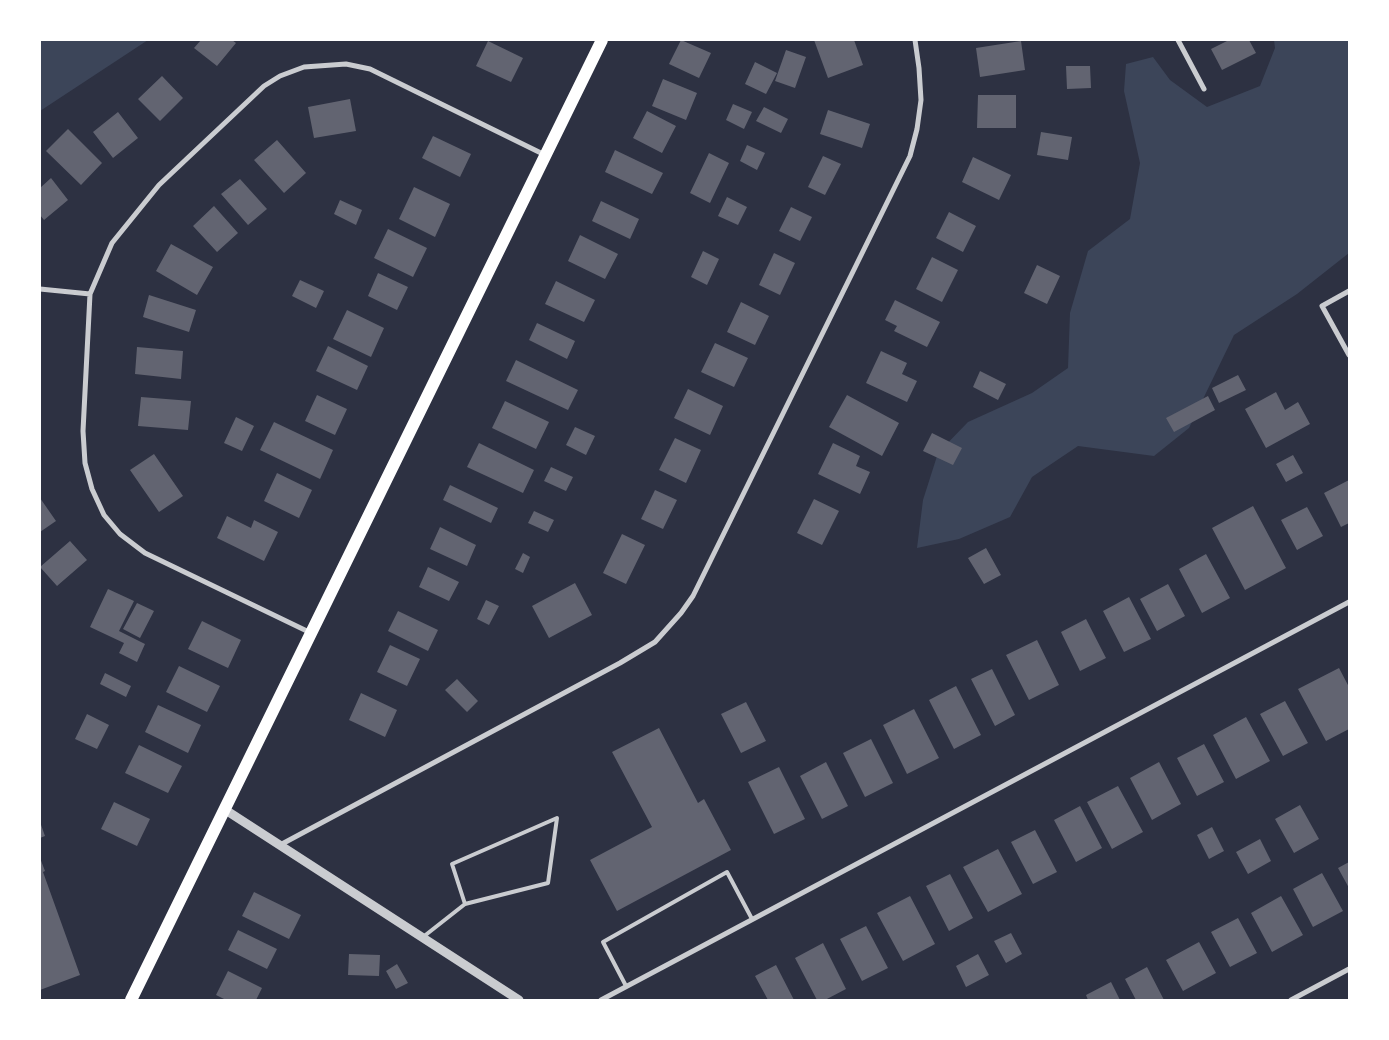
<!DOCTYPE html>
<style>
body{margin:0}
#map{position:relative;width:1389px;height:1040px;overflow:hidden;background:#2d3142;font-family:Raleway,sans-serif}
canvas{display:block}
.frame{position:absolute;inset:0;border:41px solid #fff;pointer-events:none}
</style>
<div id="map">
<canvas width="1389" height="1040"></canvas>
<div class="frame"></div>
</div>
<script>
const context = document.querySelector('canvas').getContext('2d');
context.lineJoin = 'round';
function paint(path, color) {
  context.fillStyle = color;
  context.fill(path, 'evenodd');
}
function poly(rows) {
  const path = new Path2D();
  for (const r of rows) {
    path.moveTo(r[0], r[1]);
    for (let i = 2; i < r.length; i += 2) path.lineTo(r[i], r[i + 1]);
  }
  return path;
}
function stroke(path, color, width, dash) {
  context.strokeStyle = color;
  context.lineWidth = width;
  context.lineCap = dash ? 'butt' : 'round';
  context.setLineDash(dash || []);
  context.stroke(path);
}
const green = poly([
 [40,40,148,40,40,111],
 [1274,40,1349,40,1349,253,1297,294,1234,335,1189,428,1154,456,1078,446,1032,477,1010,517,959,539,917,548,923,500,938,453,968,422,1032,393,1068,368,1070,313,1088,251,1130,219,1140,163,1124,91,1126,64,1153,57,1170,80,1207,107,1260,86,1275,48]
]);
const building = poly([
 [201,40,232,40,236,43,217,66,194,48],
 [681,40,711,53,699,78,669,64],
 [814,40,854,40,863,65,828,78],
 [1229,40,1249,40,1256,53,1222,70,1211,49],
 [488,41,523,58,511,82,476,66],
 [1021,41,1025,70,980,77,976,48],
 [786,50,806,57,795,88,775,81],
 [755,62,777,73,766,94,745,84],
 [1066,66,1090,66,1091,88,1067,89],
 [162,76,183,98,160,121,138,99],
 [663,79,697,93,686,120,652,106],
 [978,95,1016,95,1016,128,977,128],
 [350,99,356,131,314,138,308,107],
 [733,104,752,112,744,129,726,120],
 [764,107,788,119,781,133,756,121],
 [828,110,870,124,862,148,820,134],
 [647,111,676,126,662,153,633,138],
 [118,112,138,138,113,158,93,132],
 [68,129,102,163,81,185,46,151],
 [1041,132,1072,137,1068,160,1037,155],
 [433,136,471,154,460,177,422,158],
 [277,140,306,173,284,193,254,160],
 [747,145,765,153,757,170,740,161],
 [615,150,663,173,652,194,605,172],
 [709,153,729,163,710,203,690,193],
 [823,156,841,164,825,195,808,187],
 [973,157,1011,175,999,200,962,182],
 [51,178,68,200,44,220,40,215,40,188],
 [240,179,267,209,248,225,221,194],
 [414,187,450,204,435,237,399,219],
 [727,197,747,207,738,225,718,216],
 [340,200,362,210,356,225,334,214],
 [601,201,639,219,630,239,592,221],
 [214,206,238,233,217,252,193,226],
 [791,207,812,217,800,241,779,231],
 [949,212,976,226,963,252,936,238],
 [388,229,427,248,413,277,374,258],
 [580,235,618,254,605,279,568,261],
 [171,244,213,267,197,295,156,271],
 [703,251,719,259,707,285,691,277],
 [774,253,795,263,780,295,759,285],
 [932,257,958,270,942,302,916,289],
 [1037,265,1060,276,1047,304,1024,293],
 [378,273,408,287,397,310,368,296],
 [300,280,324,291,316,308,292,296],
 [556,281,595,300,584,322,545,304],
 [149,295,196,310,189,332,143,317],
 [895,300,940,322,927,347,894,331,897,326,885,320],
 [741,302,769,316,755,345,727,332],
 [347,310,384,328,371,357,333,339],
 [537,323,575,341,567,359,529,340],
 [715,343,748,358,734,387,701,372],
 [328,346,368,366,357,390,316,371],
 [137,347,183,351,181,379,135,374],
 [881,351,907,363,902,374,917,381,907,402,866,383],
 [516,360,578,390,568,410,506,381],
 [980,371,1006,384,998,400,973,387],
 [1238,375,1246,390,1219,403,1212,388],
 [688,389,723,406,710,435,674,418],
 [1276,392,1285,410,1298,402,1310,424,1266,448,1245,409],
 [317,395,347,409,335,435,305,421],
 [847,395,899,423,882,456,829,427],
 [1208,396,1215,410,1174,432,1166,418],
 [141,397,191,401,188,430,138,426],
 [505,401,549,422,536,449,492,428],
 [236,417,254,426,242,451,224,443],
 [274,422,333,450,320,479,260,450],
 [575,427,595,436,586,455,566,445],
 [932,433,962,448,953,465,923,451],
 [675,438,701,450,686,483,659,470],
 [479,443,534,470,523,493,467,467],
 [833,443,860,456,856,466,870,472,860,494,818,474],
 [154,454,183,496,159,512,130,470],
 [1293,455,1303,473,1286,482,1276,464],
 [551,467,573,477,566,491,544,481],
 [277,473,312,490,299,518,264,501],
 [1349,480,1349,523,1341,527,1324,493],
 [450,485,498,508,491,523,443,500],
 [655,490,677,500,663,529,641,519],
 [40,498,56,521,40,532],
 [814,499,839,511,822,545,797,533],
 [1253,506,1286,568,1245,590,1212,528],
 [1307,507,1323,536,1297,550,1281,520],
 [534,511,554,520,548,532,528,523],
 [227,516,251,528,254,520,278,532,264,561,217,538],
 [440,527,476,545,467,566,430,549],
 [622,534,645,545,626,584,603,573],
 [70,541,87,560,57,586,40,567],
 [986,548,1001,575,984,584,968,558],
 [523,553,530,557,523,573,515,569],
 [1206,554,1230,598,1202,613,1179,569],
 [428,567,459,582,449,601,419,587],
 [575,583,592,615,549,638,532,606],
 [1168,584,1185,616,1157,631,1140,599],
 [108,589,134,601,119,631,145,644,137,662,119,653,124,643,90,627],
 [1129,597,1151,639,1124,652,1103,611],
 [486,600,499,606,489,625,477,619],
 [137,603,154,611,140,638,123,629],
 [398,611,438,630,428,651,388,631],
 [1086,619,1106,658,1080,671,1061,632],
 [202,621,241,640,228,668,188,649],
 [1037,640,1059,685,1029,700,1006,655],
 [390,645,420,659,407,686,377,672],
 [179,666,220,686,207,712,166,692],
 [1339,668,1349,687,1349,729,1326,741,1298,689],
 [992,669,1015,715,995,726,971,679],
 [105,673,131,686,126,697,100,684],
 [457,679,478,701,467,712,445,690],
 [956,686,981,735,954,749,929,700],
 [361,693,397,710,385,737,349,720],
 [1285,701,1308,743,1283,756,1260,714],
 [746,702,766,741,741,753,721,714],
 [158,705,201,725,188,753,145,732],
 [914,709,939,758,907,774,883,725],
 [87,714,109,725,97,749,75,739],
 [1246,717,1270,761,1236,779,1213,735],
 [659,728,698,803,704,799,731,850,617,911,590,860,652,827,612,752],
 [871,739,893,783,865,797,843,753],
 [1204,744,1224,782,1197,796,1177,758],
 [139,745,182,766,168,793,125,773],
 [826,762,848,806,822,819,800,776],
 [1159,762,1181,804,1152,820,1130,778],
 [779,767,805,819,774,834,748,782],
 [1118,786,1143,832,1112,849,1087,802],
 [114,802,150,819,137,846,101,829],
 [1300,805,1319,839,1294,853,1275,819],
 [1080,806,1102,848,1076,862,1054,820],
 [40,822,45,836,40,838],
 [1212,827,1224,851,1209,859,1197,835],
 [1035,830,1057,872,1033,884,1011,842],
 [1260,839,1271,861,1248,874,1236,852],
 [998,849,1022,894,988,912,963,867],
 [40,858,45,871,43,872,80,975,40,990],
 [1349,862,1349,888,1338,868],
 [1322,873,1343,911,1313,927,1293,889],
 [950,874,973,918,949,931,926,886],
 [254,892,301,915,289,939,242,916],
 [910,896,935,944,903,961,877,913],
 [1281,896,1303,935,1272,952,1251,913],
 [1238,918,1257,953,1230,967,1211,932],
 [866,926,888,968,862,981,840,939],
 [238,930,277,949,267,969,228,950],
 [1011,933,1022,954,1006,963,994,941],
 [1199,942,1216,973,1183,991,1166,960],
 [823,943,846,989,825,1000,817,1000,795,958],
 [349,954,380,955,379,976,348,975],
 [978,954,989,975,966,987,956,966],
 [397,964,408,983,396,989,386,971],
 [776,965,794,1000,768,1000,755,976],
 [1147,967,1164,1000,1136,1000,1125,979],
 [228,971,262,988,256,1000,226,1000,216,995],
 [1111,982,1120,1000,1088,1000,1086,995]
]);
const service = poly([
 [423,937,465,904,548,883,557,818,452,864,465,904],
 [626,986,603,942,727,872,752,919]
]);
const minor = poly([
 [1178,40,1204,89],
 [40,289,90,294],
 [1349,291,1322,306,1349,355],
 [311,633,145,553,120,534,104,515,92,489,85,463,83,431,90,294,112,243,159,185,264,86,280,76,304,67,346,64,370,69,545,155],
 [280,845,620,663,655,642,681,613,693,596,910,156,917,129,921,100,919,68,915,40],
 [601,1000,1349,602],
 [1291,1000,1349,969]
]);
const tertiary = poly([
 [224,809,519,1000]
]);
const primary = poly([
 [131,1000,602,40]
]);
paint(green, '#3c4559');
paint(building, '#626471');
stroke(service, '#caccd0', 4);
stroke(minor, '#caccd0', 5);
stroke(tertiary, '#caccd0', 9);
stroke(primary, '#fff', 12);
</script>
